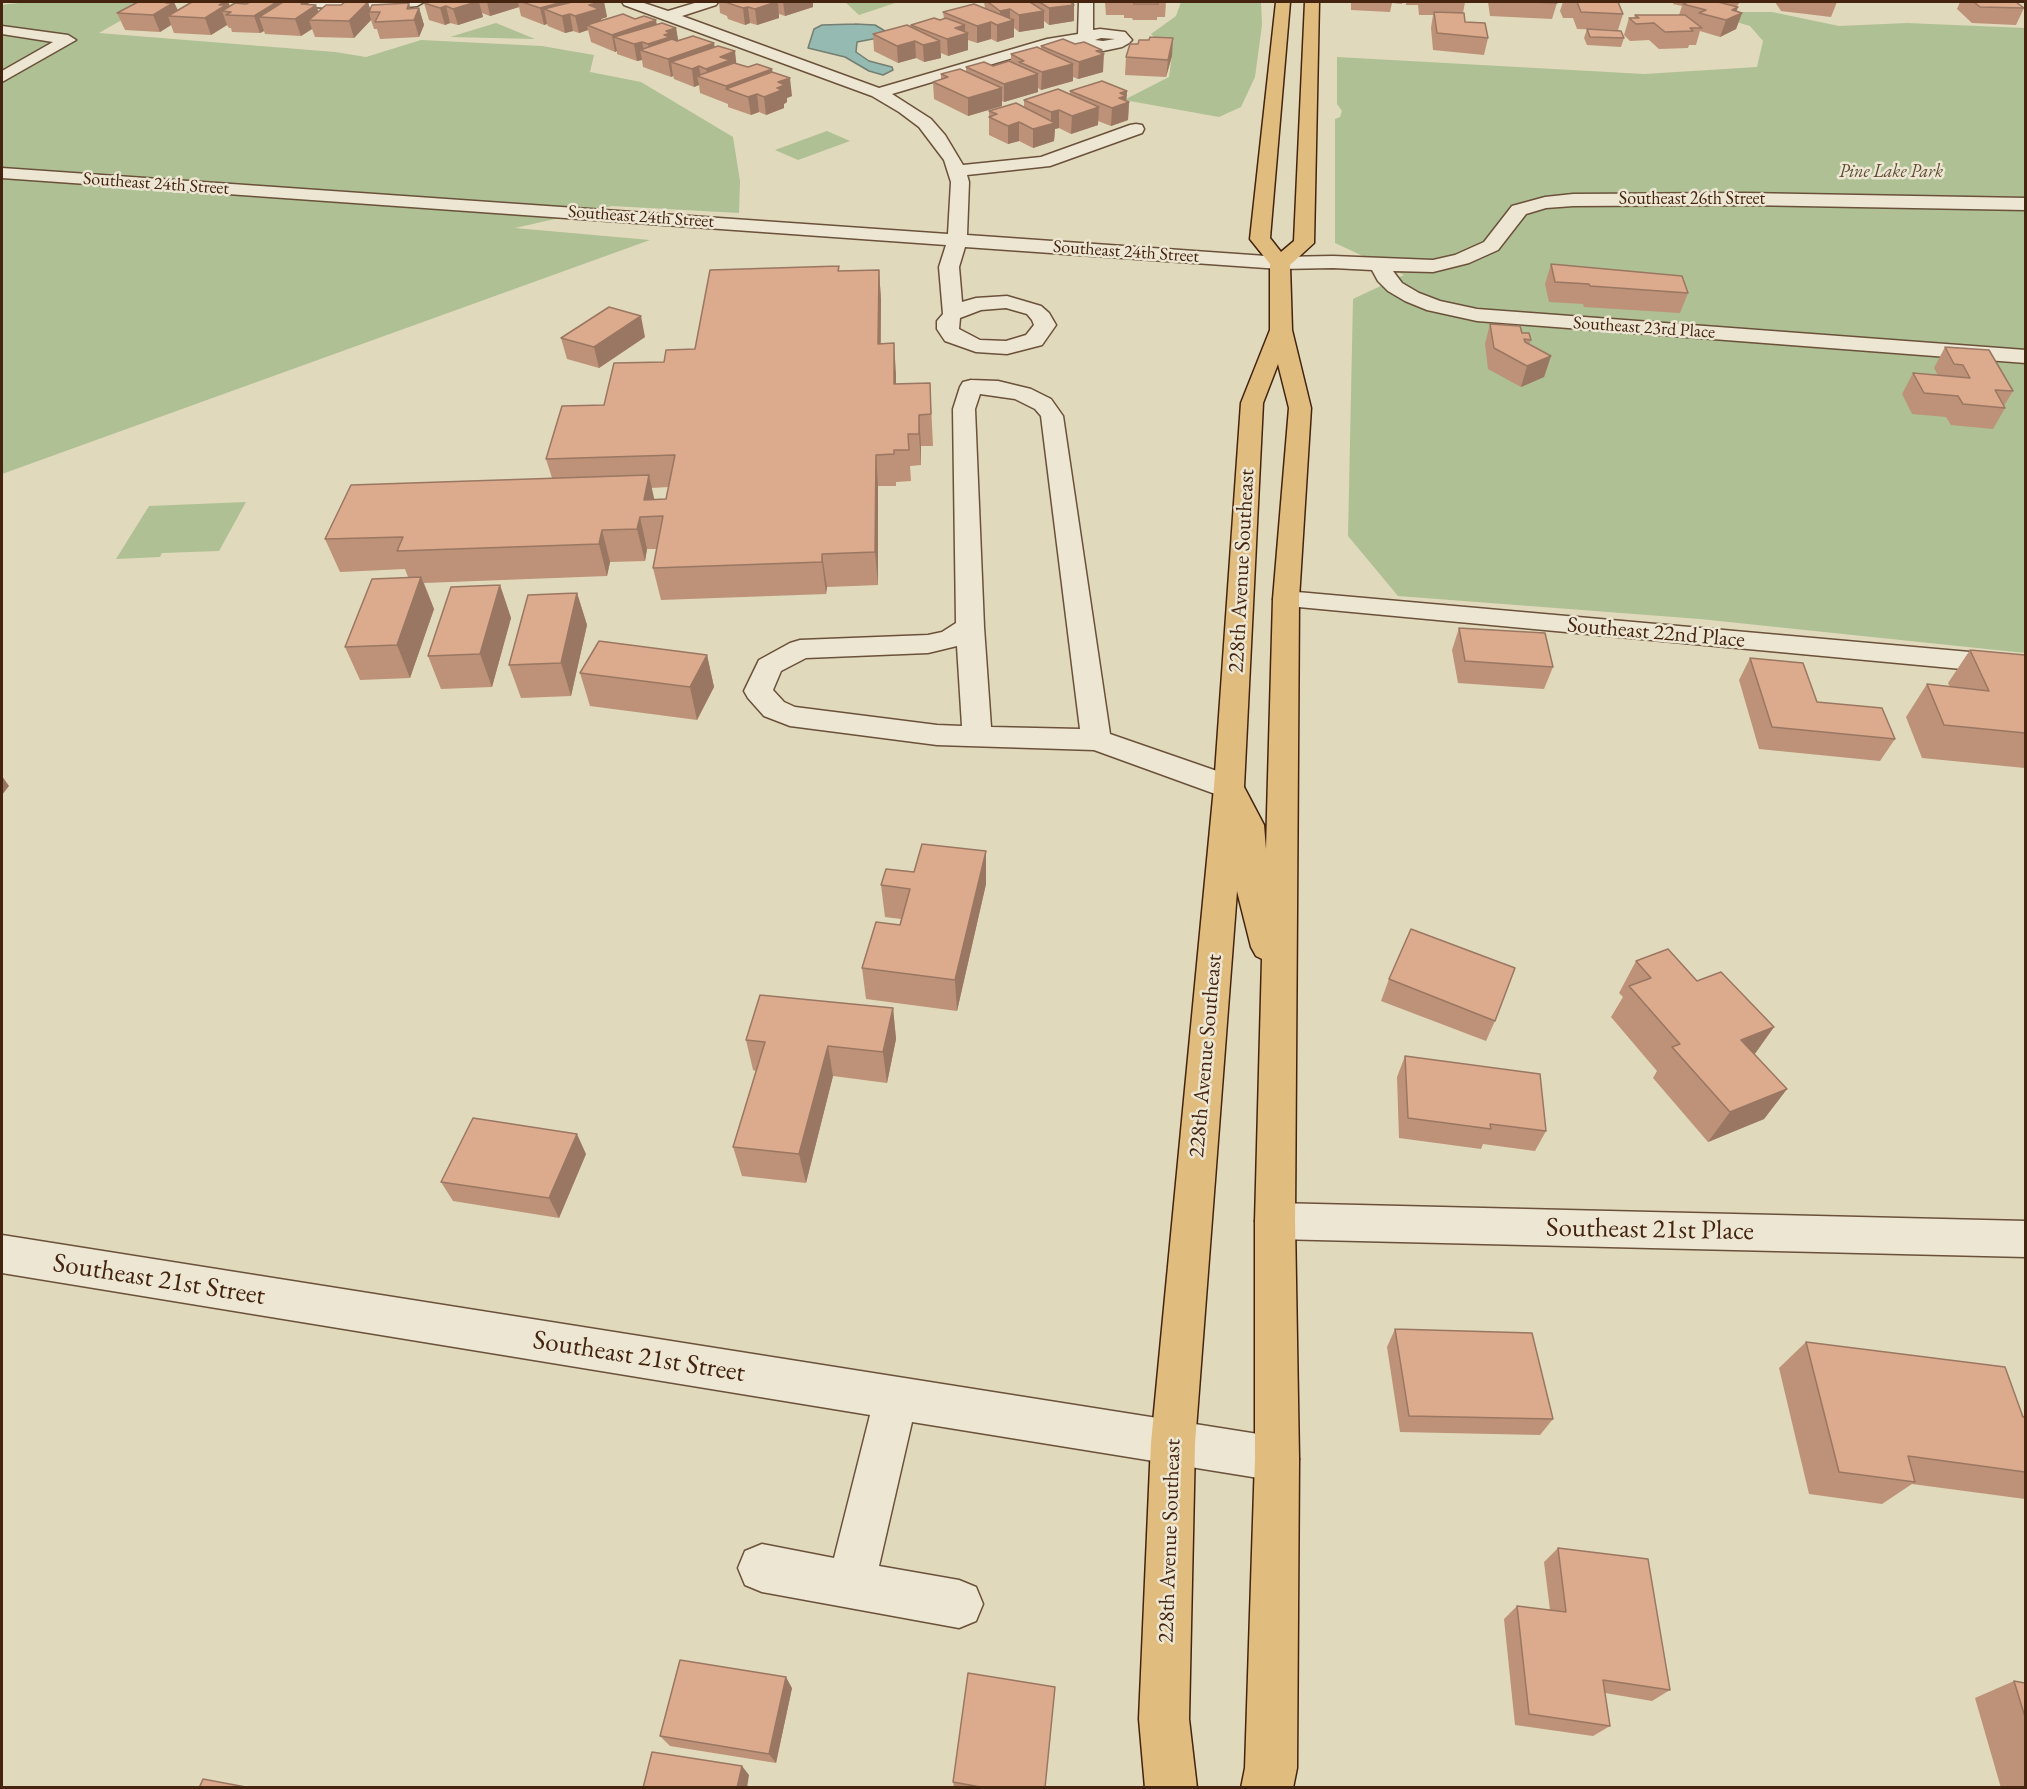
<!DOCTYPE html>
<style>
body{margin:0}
#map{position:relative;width:2027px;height:1789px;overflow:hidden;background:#e1d9bb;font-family:"EB Garamond",serif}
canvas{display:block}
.frame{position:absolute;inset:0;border:3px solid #44240f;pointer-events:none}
</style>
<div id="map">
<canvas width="2027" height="1789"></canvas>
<div class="frame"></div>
</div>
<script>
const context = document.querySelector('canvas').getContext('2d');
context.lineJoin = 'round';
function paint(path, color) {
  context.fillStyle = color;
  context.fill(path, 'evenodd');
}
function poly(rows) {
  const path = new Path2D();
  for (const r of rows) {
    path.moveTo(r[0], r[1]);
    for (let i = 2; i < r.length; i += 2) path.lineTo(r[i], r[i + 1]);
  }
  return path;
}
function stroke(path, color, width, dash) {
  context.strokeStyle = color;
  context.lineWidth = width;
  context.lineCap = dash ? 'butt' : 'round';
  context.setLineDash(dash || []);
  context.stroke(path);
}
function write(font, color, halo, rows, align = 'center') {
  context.font = font + ' "EB Garamond",serif';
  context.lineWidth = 5;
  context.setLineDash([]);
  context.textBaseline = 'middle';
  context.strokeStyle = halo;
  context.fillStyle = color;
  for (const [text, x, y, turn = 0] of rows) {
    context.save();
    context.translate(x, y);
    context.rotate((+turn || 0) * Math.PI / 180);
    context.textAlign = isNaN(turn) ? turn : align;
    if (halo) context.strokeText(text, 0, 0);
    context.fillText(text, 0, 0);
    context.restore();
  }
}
const green = poly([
 [27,2,153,2,99,33,335,52,366,57,421,40,542,46,594,55,590,72,641,82,733,137,740,181,739,213,612,206,515,228,650,240,2,474,2,5],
 [845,2,898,2,859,15],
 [1181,2,1261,2,1262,25,1255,77,1241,107,1219,117,1124,100,1169,77,1172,55,1151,34,1176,16],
 [1729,12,1772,12,1839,26,1907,23,2025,28,2025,653,1700,619,1398,596,1348,536,1353,299,1404,275,1335,243,1335,119,1340,117,1342,111,1337,104,1337,57,1644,74,1757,67,1763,41,1750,26,1716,16],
 [496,23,535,39,450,37],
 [827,131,850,141,798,160,775,150],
 [246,502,219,551,162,553,160,557,116,559,149,506]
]);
const water = poly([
 [855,24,875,25,885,31,878,38,857,42,856,52,869,61,892,67,893,70,883,75,869,71,845,57,808,48,814,29,822,25,855,24]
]);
const minor = poly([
 [287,2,424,2,417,6,373,10,294,6,287,2],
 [622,2,641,2,668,11,698,2,718,2,716,5,682,16,879,88,1047,39,1078,34,1079,2,1093,2,1093,30,1100,29,1125,32,1132,40,1129,43,1122,47,1103,51,1085,46,1082,43,1053,46,892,94,931,119,945,135,963,165,1041,157,1130,125,1136,124,1142,125,1144,129,1142,133,1050,166,967,175,969,182,967,235,1280,257,1333,256,1433,260,1455,255,1484,242,1512,206,1545,197,1573,194,1745,193,2026,198,2026,210,1745,205,1573,206,1546,208,1526,214,1498,250,1469,263,1433,272,1393,271,1402,283,1419,293,1440,301,1477,309,2026,350,2026,363,1477,321,1427,310,1405,301,1388,291,1378,281,1372,270,1333,268,1280,269,965,247,959,267,962,302,976,298,1007,296,1041,306,1049,313,1056,325,1042,345,1007,354,976,352,945,341,937,329,937,321,943,314,939,267,946,245,2,178,2,168,948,234,951,182,944,160,919,127,899,112,872,96,624,5,622,2],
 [1101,38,1115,39,1103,41,1095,40,1101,38],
 [1006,308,1027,314,1032,320,1034,325,1026,335,1006,341,980,340,959,329,960,318,981,310,1006,308],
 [2,26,68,35,76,40,2,82,2,71,53,42,2,34,2,26],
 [971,380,998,381,1031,389,1051,399,1063,416,1110,734,1240,779,1244,787,1240,795,1229,798,1218,795,1094,750,937,745,790,726,764,716,748,698,744,691,759,660,790,643,800,640,928,635,942,632,956,623,953,409,960,387,963,382,971,380],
 [980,394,1015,399,1035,409,1041,416,1080,729,991,727,984,627,975,409,980,394],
 [957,646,962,726,937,725,795,707,784,702,773,690,781,671,806,658,928,653,957,646],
 [1286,591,2026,657,2026,675,1277,605,1273,599,1277,593,1286,591],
 [1275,1203,2026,1221,2026,1257,1275,1239,1261,1234,1255,1221,1261,1208,1275,1203],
 [2,1235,1277,1437,1293,1443,1299,1459,1293,1475,1277,1481,912,1422,879,1566,959,1580,976,1587,983,1604,976,1621,959,1628,762,1592,745,1585,738,1568,745,1551,762,1544,834,1558,870,1415,2,1273,2,1235]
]);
const major = poly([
 [1276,2,1290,2,1270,238,1281,252,1294,241,1305,2,1319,2,1314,243,1290,265,1292,330,1311,408,1299,599,1295,1221,1299,1459,1297,1768,1293,1788,1241,1788,1245,1768,1255,1459,1255,1221,1262,959,1256,956,1251,947,1237,891,1195,1443,1189,1719,1197,1788,1145,1788,1139,1719,1151,1443,1214,787,1241,403,1270,330,1270,264,1250,239,1276,2],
 [1278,364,1289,408,1273,599,1266,849,1264,825,1244,787,1263,403,1278,364]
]);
const wall = poly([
 [188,2,228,2,230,6,309,5,319,12,341,5,368,2,370,9,419,8,424,25,419,37,380,39,377,29,374,29,371,20,354,38,315,37,312,29,301,36,265,34,264,31,260,33,232,32,231,28,229,28,227,25,211,35,174,33,171,25,160,32,125,30,117,13,178,10,192,2],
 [426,2,604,2,607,17,601,19,602,21,635,19,657,25,676,28,678,41,715,47,736,63,748,67,773,72,792,96,787,98,787,102,784,104,784,108,766,115,759,112,751,115,728,107,728,104,700,93,699,85,694,87,674,79,673,76,671,77,643,67,642,60,637,61,617,54,617,51,615,52,591,42,588,30,579,33,573,31,565,33,548,26,547,24,544,25,521,16,519,7,490,16,482,13,483,17,458,25,450,23,445,25,429,20,424,3,426,3],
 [719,2,826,2,821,3,813,3,813,7,785,16,779,14,779,18,757,25,750,23,745,25,728,19,727,16,720,13],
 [984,2,1074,2,1074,21,1049,25,1044,21,1044,28,1019,32,1014,28,1014,37,997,42,991,39,977,43,968,40,968,50,948,56,941,53,941,58,924,62,916,58,898,63,874,51,873,34,911,27,911,25,940,20,944,19,943,12,985,8],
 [1105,2,1169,2,1166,2,1165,17,1157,17,1157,20,1133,20,1132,18,1124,18,1124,15,1106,15],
 [1351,2,1402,2,1402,4,1392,3,1390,12,1351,10],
 [1406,2,1465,2,1463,13,1465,22,1488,38,1484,55,1433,50,1431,28,1433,15,1419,15,1418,5,1406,5],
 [1488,2,1556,2,1557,3,1552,19,1490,16],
 [1563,2,1618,2,1623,14,1618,30,1577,29,1573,18,1563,18,1560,11],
 [1674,2,1740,2,1737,6,1737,11,1742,13,1736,29,1720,37,1700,31,1696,45,1689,45,1688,48,1659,49,1649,40,1630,41,1624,35,1629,18,1634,18,1635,15,1679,15,1682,6,1673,4],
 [1775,2,1837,2,1831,17,1781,11],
 [1953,2,2016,2,2024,8,2016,25,1972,23,1957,9,1960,2],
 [1587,29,1624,38,1621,47,1587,45,1584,38],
 [1075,44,1102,53,1103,72,1078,79,1073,77,1073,81,1041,90,1038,88,1038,92,1004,102,1002,101,1002,106,968,116,934,99,933,82,941,79,941,74,966,72,966,67,993,66,1011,62,1011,54,1041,49,1041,46],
 [1172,56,1166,77,1125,75,1126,57],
 [1070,91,1127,91,1126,101,1129,102,1128,120,1111,126,1098,121,1098,125,1071,134,1059,128,1055,129,1054,141,1033,148,1019,141,1008,144,989,135,989,111,1024,107,1024,100,1070,95],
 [1551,264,1688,293,1680,313,1584,307,1583,304,1549,302,1545,284],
 [839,266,839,271,879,270,881,300,881,344,896,374,896,384,930,383,933,446,921,446,921,465,910,466,911,481,896,482,896,486,878,486,878,585,827,587,826,594,661,600,653,568,657,549,647,549,645,561,610,562,607,576,424,583,434,609,410,678,360,680,345,647,408,577,405,569,340,572,325,539,552,478,546,459,604,405,664,362,695,349],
 [669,487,666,499,654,500,651,488],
 [1490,324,1522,333,1531,340,1529,345,1551,356,1544,377,1521,387,1488,369,1485,344],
 [645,337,599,368,567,359,561,338],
 [1945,347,2013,391,2004,406,2005,408,1993,429,1951,425,1946,417,1912,414,1902,394,1913,373,1938,375,1934,368],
 [500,585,511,618,492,687,441,689,428,656],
 [577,593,587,625,571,696,521,698,509,665],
 [1459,628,1553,667,1544,689,1458,683,1452,650],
 [1970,650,2025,655,2025,768,1922,758,1906,717,1927,684,1950,687,1948,683],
 [707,655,714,687,697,720,590,706,580,673],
 [1750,658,1817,702,1895,739,1880,761,1759,749,1739,680],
 [986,851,986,884,957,1011,866,999,862,968,900,925,901,919,885,917,881,885,914,872],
 [1636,961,1697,981,1774,1027,1754,1054,1787,1089,1764,1119,1708,1142,1653,1078,1657,1071,1611,1017,1623,997,1619,993],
 [1389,979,1495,1021,1486,1041,1381,1001],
 [893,1008,896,1039,887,1083,833,1076,806,1183,742,1176,733,1147,756,1071,753,1070,746,1040],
 [1405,1056,1546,1131,1535,1151,1483,1144,1481,1149,1399,1138,1397,1077],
 [586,1154,559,1218,453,1201,441,1182],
 [1395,1329,1553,1419,1540,1435,1400,1432,1387,1347],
 [1806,1342,2025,1417,2025,1499,1912,1484,1882,1504,1809,1494,1779,1368],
 [1558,1548,1670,1690,1652,1701,1605,1693,1610,1726,1593,1736,1515,1725,1504,1619,1517,1606,1550,1610,1544,1562],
 [2014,1681,2025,1683,2025,1788,2001,1788,1975,1698],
 [792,1688,776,1763,670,1746,660,1736],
 [953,1782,1045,1788,954,1788]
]);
const shadedWall = poly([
 [165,2,174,2,180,15,168,16,171,25,160,32,153,15],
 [225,2,228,2,234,15,231,12,222,11,227,25,211,35,205,18,219,5],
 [277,2,284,2,259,17,264,31,260,33,254,16],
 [305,2,308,2,311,9,316,5,322,21,309,20,312,29,301,36,295,19,301,4],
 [368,2,371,12,369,12,371,20,354,38,349,21],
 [476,2,479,2,483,17,458,25,453,9],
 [487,2,518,2,519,7,490,16],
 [563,2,588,2,570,14,573,31,565,33,562,16,544,9,547,24,544,25,540,8],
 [601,2,604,2,607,17,601,19,603,26,587,25,588,30,579,33,575,16,589,5],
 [778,2,779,18,757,25,755,9],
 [783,2,813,2,813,7,785,16],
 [1065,2,1074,2,1074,21,1049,25,1049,8],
 [409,3,414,20,419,8,424,25,419,37,414,20,407,9],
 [446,6,450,23,445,25,440,8],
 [748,7,750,23,745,25,743,8],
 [1738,7,1735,16,1742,13,1736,29,1720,37,1726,20,1732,10],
 [1010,9,1010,21,1014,20,1014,37,997,42,997,25,1000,24,1000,11],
 [1044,11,1044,28,1019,32,1019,15],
 [656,20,659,37,642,42,644,51,640,50,642,60,637,61,634,44,614,37,617,51,615,52,612,35],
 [991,22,991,39,977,43,977,26],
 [965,25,965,34,968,33,968,50,948,56,947,39,955,28],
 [676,28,679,45,650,53,648,44,664,35,666,31],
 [1173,38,1172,56,1166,77,1168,60],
 [915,41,916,58,898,63,897,46],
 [940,41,941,58,924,62,923,45],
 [714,43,717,60,699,67,701,77,697,76,699,85,694,87,692,69,671,62,673,76,671,77,668,59],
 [1102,50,1102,55,1104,54,1103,72,1078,79,1079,62,1096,51],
 [735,51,737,69,708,79,706,69,720,57],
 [1073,64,1073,81,1041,90,1042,72],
 [772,69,774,87,726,89,726,86],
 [1038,74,1038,92,1004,102,1004,84],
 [790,78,792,96,787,98,787,102,784,104,784,108,766,115,764,97,778,82],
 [1002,88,1002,106,968,116,968,98],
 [1127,91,1126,103,1129,102,1128,120,1111,126,1112,108,1120,93],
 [757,94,759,112,751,115,748,97],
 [1099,107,1098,125,1071,134,1072,116],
 [1059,110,1059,128,1055,129,1054,141,1033,148,1033,129,1051,124,1051,112],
 [1019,122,1019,141,1008,144,1008,126],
 [879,270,881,300,880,374,878,344],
 [641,316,645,337,599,368,594,347],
 [894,343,896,374,896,415,894,384],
 [1551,356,1544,377,1521,387,1527,366],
 [919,415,921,446,921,465,919,434],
 [876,455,878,486,878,585,875,552],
 [649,475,656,507,644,500],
 [640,517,647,549,645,561,637,529],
 [602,530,610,562,607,576,599,544],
 [822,554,827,587,826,594,822,562],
 [421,577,434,609,410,678,397,645],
 [500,585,511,618,492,687,480,654],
 [577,593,587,625,571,696,561,663],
 [707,655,714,687,697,720,690,687],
 [2,776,9,786,2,795],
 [986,851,986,884,957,1011,955,980],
 [893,1008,896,1039,887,1083,883,1052],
 [1774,1027,1752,1058,1741,1040],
 [828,1046,833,1076,806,1183,799,1154],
 [1787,1089,1764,1119,1708,1142,1730,1112],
 [577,1134,586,1154,559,1218,549,1198],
 [786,1677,792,1688,776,1763,769,1754],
 [742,1766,749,1775,747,1788,737,1788]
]);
const building = poly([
 [138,2,169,2,166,3,173,3,153,15,117,13,138,2],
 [192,2,225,2,219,5,226,5,205,18,168,16,192,2],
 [250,2,277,2,254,16,226,15,231,12,222,11,235,3,246,4,250,2],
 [283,2,305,2,301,4,316,5,295,19,259,17,283,2],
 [345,2,368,2,349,21,309,20,326,5,341,5,345,2],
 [430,2,476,2,453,9,446,6,440,8,424,3,430,2],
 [522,2,563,2,540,8,522,2],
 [572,2,601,2,589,5,599,9,575,16,570,14,562,16,544,9,572,2],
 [725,2,776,2,755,9,748,7,743,8,725,2],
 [988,2,1030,2,1044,11,1019,15,1010,9,1000,11,988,2],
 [1039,2,1070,2,1074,5,1049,8,1039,2],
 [1133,2,1157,2,1158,4,1134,4,1133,2],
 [1530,2,1556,2,1557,3,1530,2],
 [1570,2,1618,2,1623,14,1581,12,1577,2,1570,2],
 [1688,2,1718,2,1738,7,1732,10,1742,13,1726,20,1699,13,1706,10,1683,4,1688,2],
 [1974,2,2016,2,2024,8,1980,7,1974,2],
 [409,3,407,9,419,8,414,20,375,22,380,12,369,12,372,5,409,3],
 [974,4,1014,20,997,25,991,22,977,26,943,12,974,4],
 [1434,12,1464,13,1465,22,1485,23,1488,38,1437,33,1434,12],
 [623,14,635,19,644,16,656,20,612,35,587,25,623,14],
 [1635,15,1685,15,1702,28,1690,28,1693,31,1665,32,1654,23,1636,24,1629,18,1639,18,1635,15],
 [934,18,940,20,946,18,965,25,955,28,968,33,947,39,911,25,934,18],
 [662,23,676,28,666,31,670,33,664,35,670,37,648,44,642,42,634,44,614,37,662,23],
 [907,25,940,41,923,45,915,41,897,46,873,34,907,25],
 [1587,29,1621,31,1624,38,1590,37,1587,29],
 [693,36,714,43,668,59,640,50,672,39,677,41,693,36],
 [1150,37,1173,38,1168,60,1126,57,1130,44,1138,44,1139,40,1149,40,1150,37],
 [1063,39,1075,44,1084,42,1102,50,1096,51,1104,54,1079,62,1041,46,1063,39],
 [718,46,735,51,720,57,730,60,706,69,699,66,692,69,671,62,718,46],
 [1037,47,1073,64,1042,72,1019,62,1024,61,1011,54,1037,47],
 [1009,61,1038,74,1004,84,966,67,984,62,993,66,1009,61],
 [734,63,748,67,757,64,772,69,726,86,697,76,734,63],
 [960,69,1002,88,968,98,933,82,948,77,941,74,960,69],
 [772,72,790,78,778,82,785,85,777,88,782,90,764,97,757,94,748,97,726,89,772,72],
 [1102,81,1127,91,1120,93,1126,96,1119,98,1129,102,1112,108,1070,91,1102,81],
 [1058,89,1099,107,1072,116,1059,110,1051,112,1024,100,1058,89],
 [1016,103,1055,123,1033,129,1019,122,1008,126,989,117,997,114,989,111,1016,103],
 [1551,264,1682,276,1688,293,1590,286,1589,284,1555,282,1551,264],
 [839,266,838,271,879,270,878,344,894,343,894,384,930,383,931,414,919,415,919,434,908,434,909,450,894,450,894,454,876,455,875,552,822,554,822,562,653,568,663,516,640,517,637,529,602,530,599,544,397,551,403,537,325,539,351,485,649,475,644,500,666,499,675,455,546,459,562,406,604,405,614,363,664,362,666,350,695,349,710,270,839,266],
 [609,307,641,316,594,347,561,338,609,307],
 [1490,324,1520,326,1522,333,1529,333,1531,340,1524,339,1525,342,1551,356,1527,366,1494,348,1490,324],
 [1945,347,1989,350,2013,391,1995,390,2005,408,1963,404,1958,396,1924,393,1913,373,1970,378,1963,365,1954,364,1945,347],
 [421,577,397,645,345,647,372,579,421,577],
 [500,585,480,654,428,656,451,587,500,585],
 [577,593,561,663,509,665,528,595,577,593],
 [1459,628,1545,633,1553,667,1465,661,1459,628],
 [599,641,707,655,690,687,580,673,599,641],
 [1970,650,2025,655,2025,733,1944,725,1927,684,1989,691,1970,650],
 [1750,658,1803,663,1817,702,1882,708,1895,739,1772,727,1750,658],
 [922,844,986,851,955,980,862,968,876,922,900,925,910,889,881,885,886,869,914,872,922,844],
 [1411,929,1515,968,1495,1021,1389,979,1411,929],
 [1668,949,1697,981,1721,972,1774,1027,1741,1040,1787,1089,1730,1112,1672,1047,1680,1044,1629,986,1651,978,1636,961,1668,949],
 [760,995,893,1008,883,1052,828,1046,799,1154,733,1147,765,1042,746,1040,760,995],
 [1405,1056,1540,1074,1546,1131,1490,1124,1491,1129,1408,1118,1405,1056],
 [473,1118,577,1134,549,1198,441,1182,473,1118],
 [1395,1329,1532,1333,1553,1419,1409,1416,1395,1329],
 [1806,1342,2005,1367,2023,1417,2025,1417,2025,1472,1908,1456,1915,1482,1839,1472,1806,1342],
 [1558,1548,1648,1559,1670,1690,1603,1680,1610,1726,1529,1714,1517,1606,1566,1612,1558,1548],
 [680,1660,786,1677,769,1754,660,1736,680,1660],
 [968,1673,1055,1687,1045,1788,986,1788,953,1782,968,1673],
 [2014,1681,2025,1683,2025,1717,2014,1681],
 [652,1752,742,1766,737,1788,643,1788,652,1752],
 [203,1779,251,1788,199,1788,203,1779]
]);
const farParknames = [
 ["Pine Lake Park",1891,172]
];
const farStreetnames = [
 ["Southeast 24th Street",156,184,4],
 ["Southeast 26th Street",1692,199],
 ["Southeast 24th Street",641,217,4],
 ["Southeast 24th Street",1126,252,4],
 ["Southeast 23rd Place",1644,328,4]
];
const streetNames = [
 ["228th Avenue Southeast",1242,571,-87],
 ["Southeast 22nd Place",1656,633,5],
 ["228th Avenue Southeast",1206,1056,-85],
 ["228th Avenue Southeast",1170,1541,-88]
];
const nearStreetnames = [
 ["Southeast 21st Place",1650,1230,1],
 ["Southeast 21st Street",159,1280,9],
 ["Southeast 21st Street",639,1357,9]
];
paint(green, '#aec094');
paint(water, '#94bab2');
stroke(water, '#747e71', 1.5);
stroke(minor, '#6b513a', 3);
stroke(major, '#44240f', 3);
paint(minor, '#ece6d3');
paint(major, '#e0bc7e');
paint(wall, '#bd9278');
paint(shadedWall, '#9a7762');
paint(building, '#dcaa8c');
stroke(building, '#9a7762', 1.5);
write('italic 18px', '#5e4b30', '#ece6d3', farParknames);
write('18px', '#44240f', '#ece6d3', farStreetnames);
write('22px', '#44240f', '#ece6d3', streetNames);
write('27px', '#44240f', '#ece6d3', nearStreetnames);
</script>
